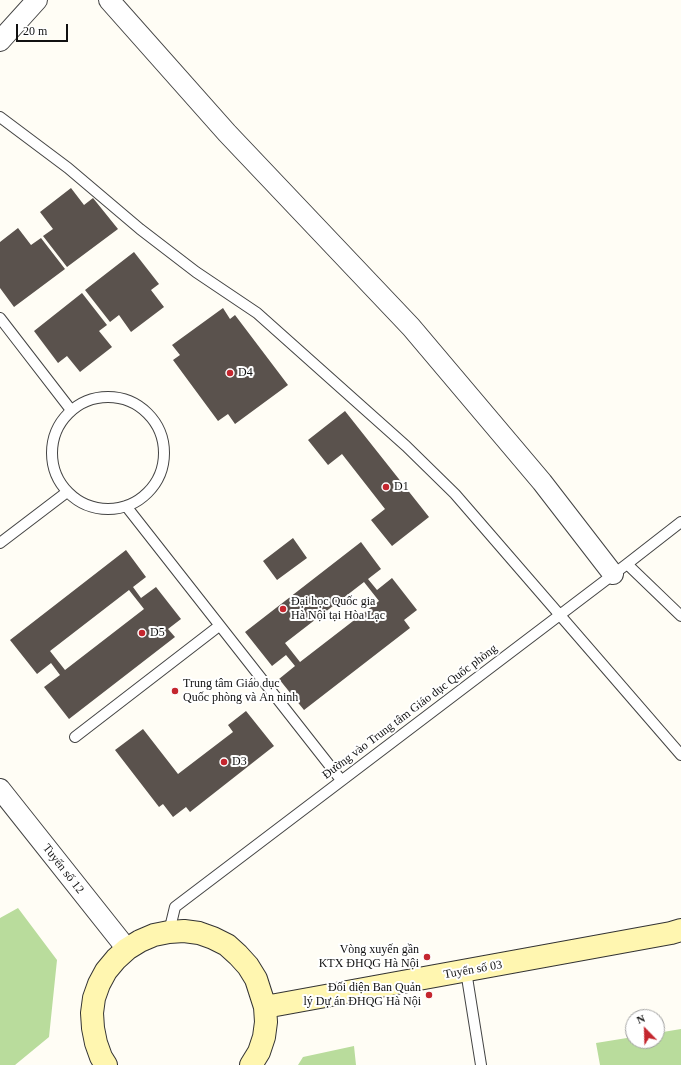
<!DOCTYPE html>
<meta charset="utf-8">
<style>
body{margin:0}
#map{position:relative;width:681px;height:1065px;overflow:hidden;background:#fffdf5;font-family:Georgia,serif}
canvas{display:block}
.north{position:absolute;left:625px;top:1009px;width:40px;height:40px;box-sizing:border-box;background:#fff;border:1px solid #a0a0a0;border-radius:50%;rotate:337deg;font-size:11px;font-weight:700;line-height:16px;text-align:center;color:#111}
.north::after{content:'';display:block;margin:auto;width:14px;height:18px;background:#c4262e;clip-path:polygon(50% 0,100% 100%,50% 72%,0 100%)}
.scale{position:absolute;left:16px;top:24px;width:52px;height:18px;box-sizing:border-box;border:2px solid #111;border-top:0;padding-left:5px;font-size:12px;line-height:14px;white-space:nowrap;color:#111;-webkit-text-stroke:3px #fff;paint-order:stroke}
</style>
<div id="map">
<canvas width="681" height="1065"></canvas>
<div class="north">N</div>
<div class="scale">20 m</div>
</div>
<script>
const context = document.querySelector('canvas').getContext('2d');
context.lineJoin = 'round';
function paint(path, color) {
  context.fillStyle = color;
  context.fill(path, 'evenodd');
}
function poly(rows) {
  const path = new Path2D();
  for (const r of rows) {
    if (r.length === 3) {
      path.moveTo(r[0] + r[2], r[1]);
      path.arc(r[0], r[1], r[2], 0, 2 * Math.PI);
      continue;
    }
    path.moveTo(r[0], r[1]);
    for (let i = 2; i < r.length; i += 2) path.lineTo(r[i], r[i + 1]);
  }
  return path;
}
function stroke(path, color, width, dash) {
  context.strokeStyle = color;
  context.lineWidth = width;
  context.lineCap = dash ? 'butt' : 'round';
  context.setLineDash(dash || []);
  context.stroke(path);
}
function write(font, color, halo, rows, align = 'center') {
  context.font = font + ' Georgia,serif';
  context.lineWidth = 4;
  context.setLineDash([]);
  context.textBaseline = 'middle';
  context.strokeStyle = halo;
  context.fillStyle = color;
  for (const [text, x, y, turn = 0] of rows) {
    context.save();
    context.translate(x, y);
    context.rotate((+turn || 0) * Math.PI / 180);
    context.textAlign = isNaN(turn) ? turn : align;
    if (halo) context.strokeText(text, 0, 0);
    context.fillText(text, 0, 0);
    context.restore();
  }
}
const forest = poly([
 [18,908,57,960,49,1037,15,1065,0,1065,0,918],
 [681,1029,681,1065,600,1065,596,1043,633,1037,633,1041,657,1041,657,1033],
 [354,1046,356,1065,298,1065,303,1057]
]);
const building = poly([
 [71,188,84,205,93,198,118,229,67,267,43,236,53,229,40,212],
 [18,228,31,245,41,238,65,269,14,307,0,288,0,242],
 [134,252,159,284,151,290,164,307,131,332,119,315,110,322,85,290],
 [82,293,107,325,99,331,112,347,80,372,67,356,58,363,34,331],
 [223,308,230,319,235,315,288,385,235,424,228,414,218,421,173,360,180,355,172,345],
 [345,411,429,517,392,546,371,520,385,509,342,454,328,465,308,440],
 [293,538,307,558,277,580,263,561],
 [361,542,381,569,368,579,377,590,392,578,417,610,404,620,410,628,304,710,279,679,295,666,286,655,272,666,245,632],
 [364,582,379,601,300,662,285,643],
 [126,550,146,577,133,587,141,598,156,587,181,619,168,629,175,637,69,719,44,687,60,675,51,663,37,674,10,640],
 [129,590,144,609,65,670,50,651],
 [246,711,274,746,190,812,186,807,173,817,163,804,159,807,115,750,143,729,178,774,233,732,228,725]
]);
const lane = poly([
 [0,117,68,168,140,229,196,272,257,313,406,446,455,494,681,755],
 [0,318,71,410],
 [108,453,56],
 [126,506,341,780],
 [0,543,67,492],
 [627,564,681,616],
 [75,737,219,626],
 [169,932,175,907,627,564,681,522],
 [466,971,481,1065]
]);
const street = poly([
 [109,0,227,133,411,327,542,482,613,574],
 [0,41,37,0],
 [0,789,127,949]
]);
const secondary = poly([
 [265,1007,671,933,681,930],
 [106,1065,101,1057,96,1043,93,1028,92,1013,94,998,99,984,106,971,116,959,127,949,140,941,154,935,169,932,184,931,199,933,213,938,227,945,238,955,248,966,256,979,265,1007,266,1022,264,1037,259,1052,251,1065]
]);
const markers = [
 [230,373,4,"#c4262e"],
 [386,487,4,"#c4262e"],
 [283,609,4,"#c4262e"],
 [142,633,4,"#c4262e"],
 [175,691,4,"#c4262e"],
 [224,762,4,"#c4262e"],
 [427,957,4,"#c4262e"],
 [429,995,4,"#c4262e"]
];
const poiNames = [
 ["D4",238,373],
 ["D1",394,487],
 ["Đại học Quốc gia",291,602],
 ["Hà Nội tại Hòa Lạc",291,616],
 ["D5",150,633],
 ["Trung tâm Giáo dục",183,684],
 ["Quốc phòng và An ninh",183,698],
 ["D3",232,762],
 ["Vòng xuyến gần",419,950,"right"],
 ["KTX ĐHQG Hà Nội",419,964,"right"],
 ["Đối diện Ban Quản",421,988,"right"],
 ["lý Dự án ĐHQG Hà Nội",421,1002,"right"]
];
const streetNames = [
 ["Đường vào Trung tâm Giáo dục Quốc phòng",410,712,-37],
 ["Tuyến số 12",63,869,52],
 ["Tuyến số 03",473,970,-10]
];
paint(forest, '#b9dc9c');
paint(building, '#5a524d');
stroke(lane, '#444', 12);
stroke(street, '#444', 22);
stroke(secondary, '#333', 24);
stroke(lane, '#fff', 10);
stroke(street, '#fff', 20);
stroke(secondary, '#fff6b0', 22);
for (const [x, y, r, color] of markers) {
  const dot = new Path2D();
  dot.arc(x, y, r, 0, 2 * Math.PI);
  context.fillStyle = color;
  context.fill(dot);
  stroke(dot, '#fff', 1.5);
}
write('12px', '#111', '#fff', poiNames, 'left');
write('12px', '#111', '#fff', streetNames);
</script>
